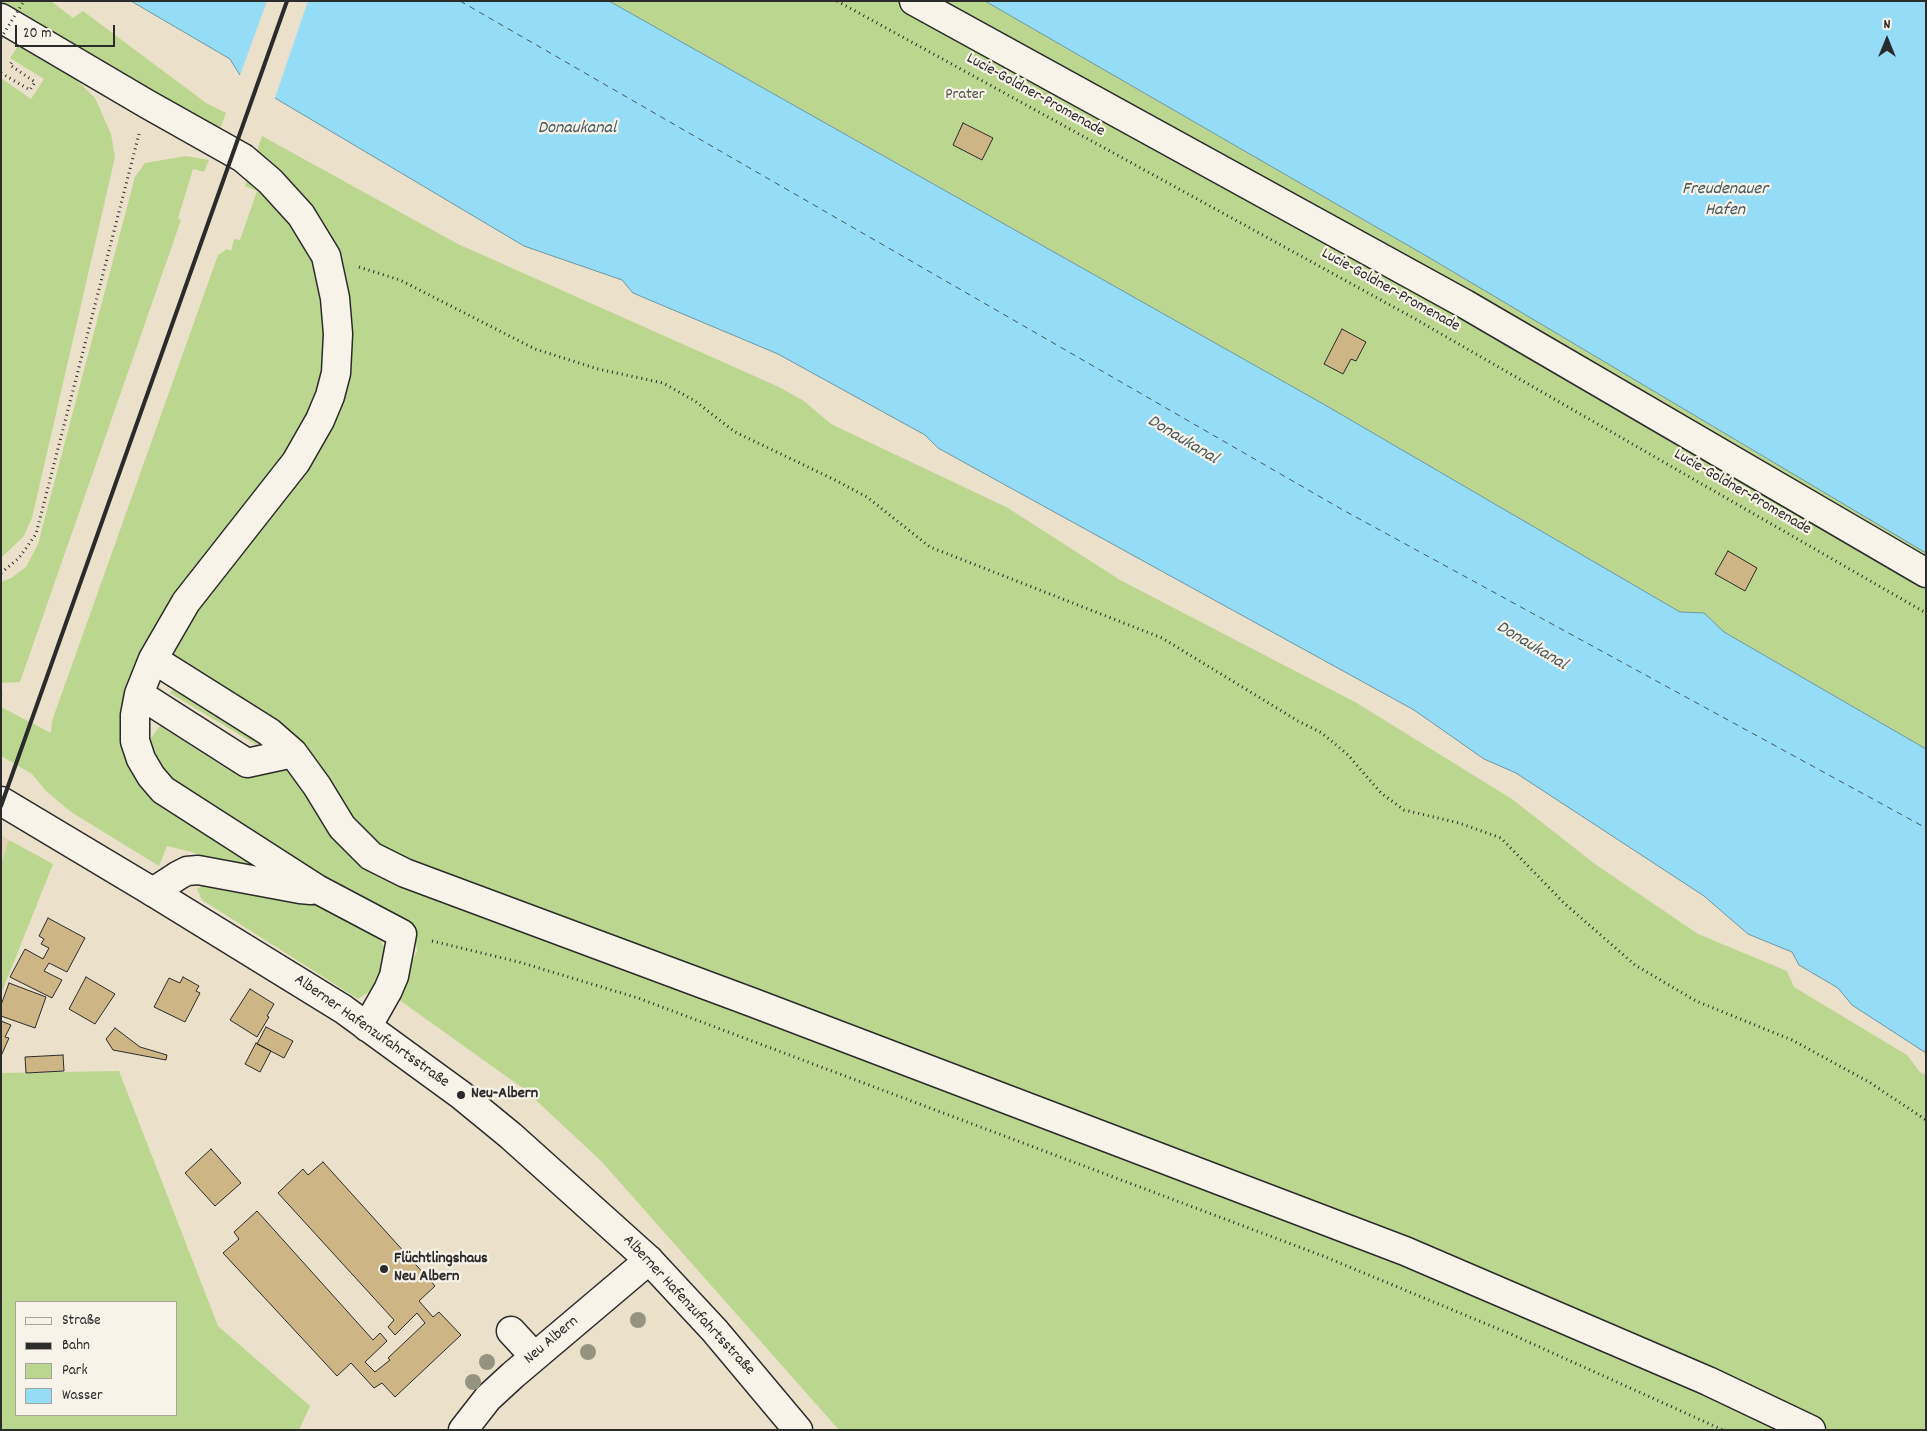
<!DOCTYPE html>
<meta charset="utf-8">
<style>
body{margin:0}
#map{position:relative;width:1927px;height:1431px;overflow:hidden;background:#ebe0ca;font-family:Dekko,sans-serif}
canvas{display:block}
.frame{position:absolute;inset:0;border:2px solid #2b2b2b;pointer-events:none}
.legend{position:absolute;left:15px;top:1301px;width:162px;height:115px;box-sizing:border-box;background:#f7f3e8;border:1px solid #a5a39c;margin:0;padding:6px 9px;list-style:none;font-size:15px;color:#2b2b2b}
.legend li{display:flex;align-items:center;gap:10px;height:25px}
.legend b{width:25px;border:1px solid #a5a39c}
.north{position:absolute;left:1862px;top:15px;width:50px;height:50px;-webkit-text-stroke:4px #f7f3e8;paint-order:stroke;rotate:0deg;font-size:14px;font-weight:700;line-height:20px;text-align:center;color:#2b2b2b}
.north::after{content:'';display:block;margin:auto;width:18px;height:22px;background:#2b2b2b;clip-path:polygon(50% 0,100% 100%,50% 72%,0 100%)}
.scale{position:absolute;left:15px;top:25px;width:100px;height:22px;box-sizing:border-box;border:2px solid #2b2b2b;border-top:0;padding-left:6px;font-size:15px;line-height:18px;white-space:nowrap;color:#2b2b2b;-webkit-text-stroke:4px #f7f3e8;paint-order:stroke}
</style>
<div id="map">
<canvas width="1927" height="1431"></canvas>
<div class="frame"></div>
<ul class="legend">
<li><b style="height:6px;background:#f7f3e8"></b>Straße</li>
<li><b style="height:6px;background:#2b2b2b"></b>Bahn</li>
<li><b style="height:14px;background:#bbd78f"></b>Park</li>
<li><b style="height:14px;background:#95ddf7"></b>Wasser</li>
</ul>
<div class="north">N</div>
<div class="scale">20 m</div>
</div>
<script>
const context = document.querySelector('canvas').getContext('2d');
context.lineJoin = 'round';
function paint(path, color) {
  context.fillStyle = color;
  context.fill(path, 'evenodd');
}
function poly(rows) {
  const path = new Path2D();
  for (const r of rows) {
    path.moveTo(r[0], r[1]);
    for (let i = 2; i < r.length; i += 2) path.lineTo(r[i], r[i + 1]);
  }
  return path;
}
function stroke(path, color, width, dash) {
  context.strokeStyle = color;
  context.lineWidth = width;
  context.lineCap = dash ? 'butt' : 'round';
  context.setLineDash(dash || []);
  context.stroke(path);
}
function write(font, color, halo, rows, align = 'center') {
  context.font = font + ' Dekko,sans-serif';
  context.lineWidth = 4.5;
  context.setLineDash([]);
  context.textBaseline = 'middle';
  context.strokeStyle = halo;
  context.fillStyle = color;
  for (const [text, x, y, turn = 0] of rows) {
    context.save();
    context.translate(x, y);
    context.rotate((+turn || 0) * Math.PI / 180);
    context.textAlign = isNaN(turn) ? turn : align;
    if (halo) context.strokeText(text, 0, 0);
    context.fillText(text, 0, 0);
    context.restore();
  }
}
const built = poly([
 [1,835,9,840,1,865]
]);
const green = poly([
 [51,1,73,18,83,11,206,103,226,113,218,134,86,55,34,21,1,2],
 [609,1,985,1,1435,261,1926,553,1926,749,1724,632,1704,613,1680,612,1325,405],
 [22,40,60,64,95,98,111,134,115,157,32,518,24,536,1,558,1,78,31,99,44,79,10,58],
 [262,136,458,244,779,387,804,401,831,424,1008,508,1120,580,1355,702,1512,799,1595,864,1698,934,1787,971,1794,987,1907,1055,1920,1072,1926,1075,1926,1430,839,1430,602,1162,524,1089,398,999,404,977,417,951,414,926,337,889,181,796,155,764,147,743,160,726,238,776,288,768,308,749,274,721,166,658,177,629,325,427,341,290,254,159],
 [186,156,209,160,204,172,193,169,178,218,181,220,20,682,1,683,1,582,11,578,26,567,38,544,135,177,145,163],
 [249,174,267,199,278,206,301,231,325,288,327,364,307,427,174,604,131,763,291,882,223,863,192,852,167,846,159,866,71,812,46,791,32,774,1,756,1,707,51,733,52,721,218,255,227,249,231,251,234,239,240,240,257,191,245,186],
 [177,685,269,739,263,749,170,693],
 [9,840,53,864,1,994,1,865],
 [212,884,315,901,378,934,387,954,376,987,358,999,202,900,197,889,200,887],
 [119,1071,218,1326,310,1406,299,1430,1,1430,1,1073],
 [16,1302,176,1302,176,1415,16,1415]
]);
const water = poly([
 [131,1,609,1,1325,405,1680,612,1704,613,1724,632,1926,749,1926,1053,1852,1005,1838,988,1799,965,1792,952,1748,934,1704,896,1516,773,1484,759,1414,710,938,448,925,435,778,354,633,293,622,280,524,246,280,101,240,75,230,59,131,1],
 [985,1,1926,1,1926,553,1435,261,985,1]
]);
const pier = poly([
 [267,1,308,1,274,101,239,78]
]);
const ferry = poly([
 [460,1,1343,510,1926,828]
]);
const building = poly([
 [963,123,993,138,982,160,953,145,963,123],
 [1342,329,1366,342,1356,361,1351,359,1343,374,1324,364,1342,329],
 [1728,551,1757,568,1745,591,1715,574,1728,551],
 [48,918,85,938,67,972,49,963,44,971,62,980,52,998,10,977,25,949,43,959,49,948,41,944,44,939,39,936,48,918],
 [86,977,115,994,95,1024,69,1009,86,977],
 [183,977,199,986,196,991,200,993,185,1022,154,1007,169,978,180,983,183,977],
 [9,983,46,997,35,1028,1,1016,1,1005,9,983],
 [250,989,274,1004,267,1016,269,1017,257,1037,230,1020,250,989],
 [1,1021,11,1025,5,1037,9,1038,1,1056,1,1021],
 [266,1027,293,1041,284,1058,257,1044,266,1027],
 [115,1028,140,1047,167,1055,166,1060,113,1050,106,1039,115,1028],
 [256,1043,271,1051,260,1072,245,1064,256,1043],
 [63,1055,64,1071,26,1073,25,1057,63,1055],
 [211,1149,241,1183,215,1206,185,1173,211,1149],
 [323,1162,435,1286,419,1301,433,1317,439,1312,461,1335,395,1397,382,1383,374,1388,351,1363,337,1376,223,1253,239,1239,234,1232,257,1211,373,1340,380,1333,387,1341,365,1362,375,1372,390,1360,388,1358,425,1323,417,1313,395,1335,388,1327,394,1320,278,1193,303,1169,308,1175,323,1162]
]);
const path = poly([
 [837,1,1410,316,1926,613],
 [1,73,30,90,35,82,10,65,13,60],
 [359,267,400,280,535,349,598,369,663,383,695,401,735,432,833,479,867,497,930,547,1162,638,1298,721,1322,733,1348,755,1381,793,1404,810,1459,823,1501,838,1564,903,1635,965,1696,1001,1792,1040,1869,1082,1926,1120],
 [1,573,19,558,36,534,139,134],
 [1,695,5,696],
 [432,941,519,962,638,998,1323,1256,1513,1335,1723,1430]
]);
const minor = poly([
 [914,1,1465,304,1926,573],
 [1,18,147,104,243,158,270,181,301,215,326,256,335,298,338,334,336,373,330,396,320,420,296,462,186,602,153,659,139,694,135,715,135,741,141,759,151,776,163,790,317,889,402,934,394,976,388,990,367,1027],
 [153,659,269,732,293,753,317,786,342,827,371,856,405,873,754,1003,1405,1251,1708,1381,1811,1430],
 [139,694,247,763,293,753],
 [153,892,179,875,187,871,198,870,300,889,311,890],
 [511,1331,534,1356],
 [463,1430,488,1398,513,1375,649,1260]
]);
const major = poly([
 [1,801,153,892,343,1009,461,1095,511,1136,649,1260,715,1331,798,1430]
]);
const rail = poly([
 [1,806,287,1]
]);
const pathBridge = poly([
 [1,38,24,1]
]);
const trees = [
 [638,1320],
 [588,1352],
 [487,1362],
 [473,1382]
];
const markers = [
 [461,1095,5,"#2b2b2b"],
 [384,1269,5,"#2b2b2b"]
];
const parkNames = [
 ["Prater",965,96]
];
const streetNames = [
 ["Lucie-Goldner-Promenade",1035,96,29],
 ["Lucie-Goldner-Promenade",1390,291,29],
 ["Lucie-Goldner-Promenade",1742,493,30],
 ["Alberner Hafenzufahrtsstraße",371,1032,35],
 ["Alberner Hafenzufahrtsstraße",688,1306,47],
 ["Neu Albern",552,1341,-40]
];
const poiNames = [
 ["Neu-Albern",471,1095],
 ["Flüchtlingshaus",394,1260],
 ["Neu Albern",394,1278]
];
const waterNames = [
 ["Donaukanal",577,130],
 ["Freudenauer",1725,191],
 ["Hafen",1725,212],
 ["Donaukanal",1182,441,31],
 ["Donaukanal",1531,647,31]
];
paint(built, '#e2d3b5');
paint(green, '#bbd78f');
paint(water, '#95ddf7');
stroke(water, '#6b96a5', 1);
paint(pier, '#ebe0ca');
stroke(ferry, '#46585e', 1, [6, 5]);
paint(building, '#ceb585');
stroke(building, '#2b2b2b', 1);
stroke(minor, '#2b2b2b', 31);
stroke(major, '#2b2b2b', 31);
stroke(path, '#2b2b2b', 3, [1, 4]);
stroke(minor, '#f7f3e8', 28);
stroke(major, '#f7f3e8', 28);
stroke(rail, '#2b2b2b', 4);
stroke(pathBridge, '#2b2b2b', 3, [1, 4]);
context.fillStyle = '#959480';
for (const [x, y] of trees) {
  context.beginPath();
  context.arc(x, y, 8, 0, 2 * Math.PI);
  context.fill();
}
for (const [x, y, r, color] of markers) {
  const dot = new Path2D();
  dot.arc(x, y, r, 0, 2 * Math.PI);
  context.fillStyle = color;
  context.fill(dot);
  stroke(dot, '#f7f3e8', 2);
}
write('16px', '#4f5644', '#f7f3e8', parkNames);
write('16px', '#2b2b2b', '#f7f3e8', streetNames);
write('bold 16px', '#2b2b2b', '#f7f3e8', poiNames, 'left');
write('italic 18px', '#46585e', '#f7f3e8', waterNames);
</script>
